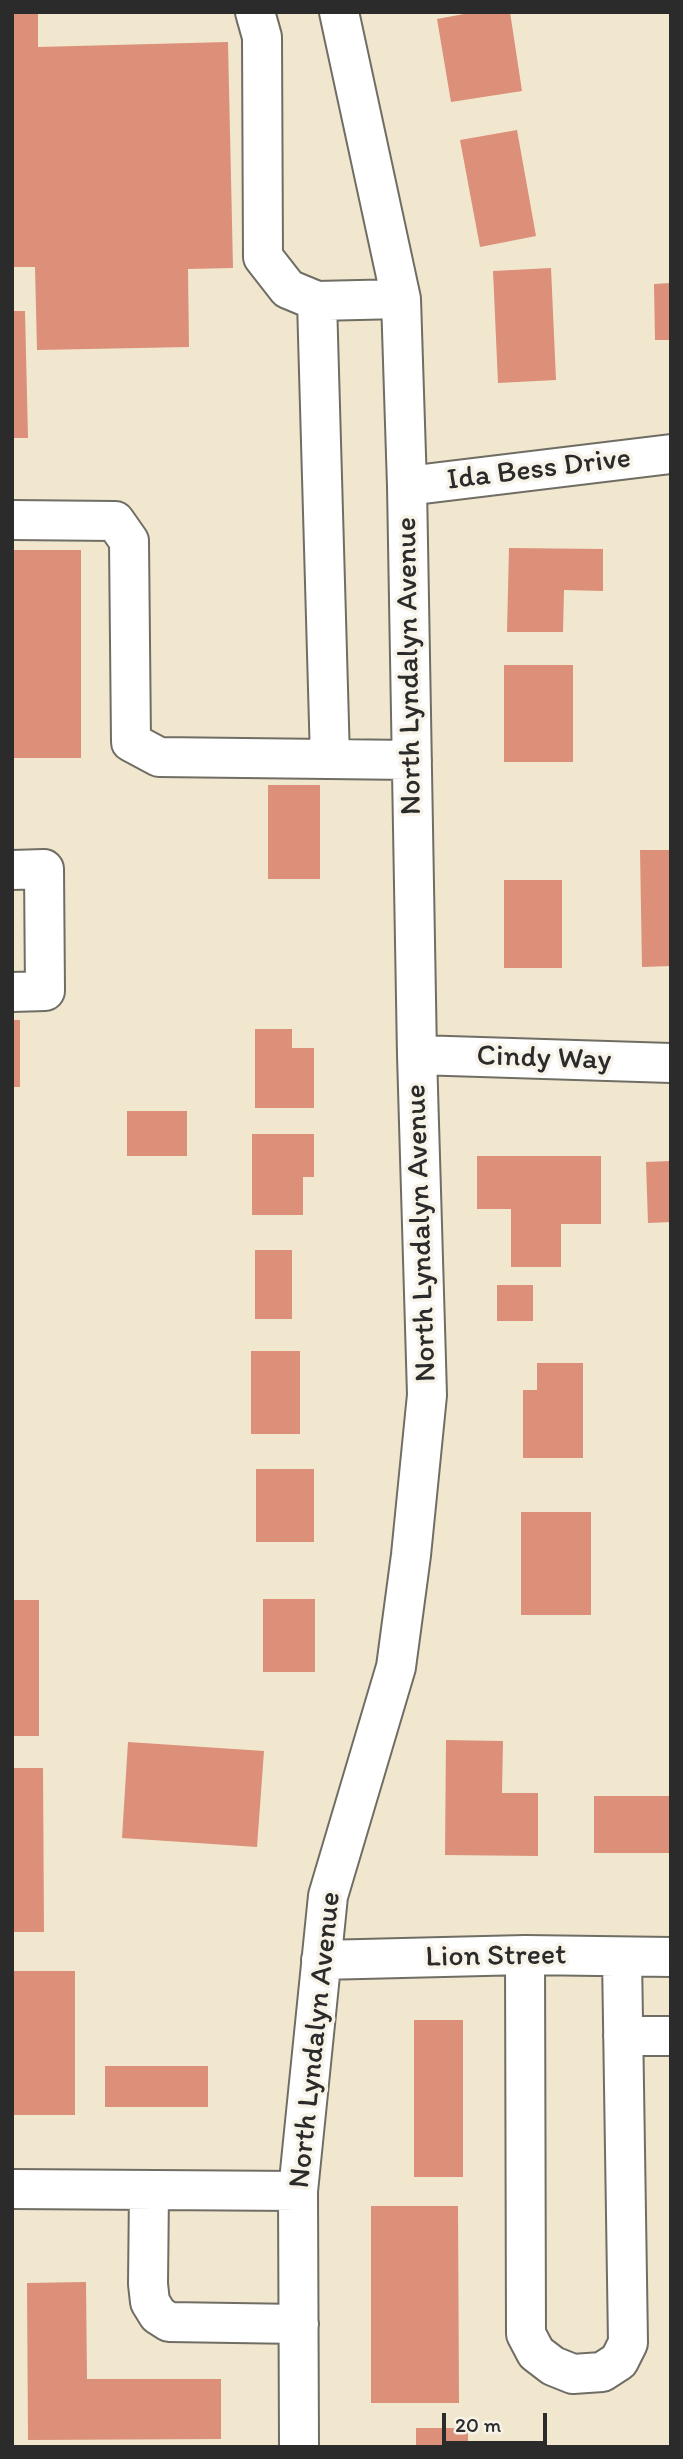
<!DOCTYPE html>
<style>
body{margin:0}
#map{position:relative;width:683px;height:2459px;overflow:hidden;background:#f0e7ce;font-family:Itim,sans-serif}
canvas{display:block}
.frame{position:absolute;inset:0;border:14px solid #2b2b2b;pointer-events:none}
.scale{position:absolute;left:442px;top:2413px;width:105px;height:32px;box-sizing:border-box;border:4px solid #2b2b2b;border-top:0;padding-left:9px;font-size:21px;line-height:24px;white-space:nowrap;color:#2b2b2b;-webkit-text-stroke:5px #f7f3e8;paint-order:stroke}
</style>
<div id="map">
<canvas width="683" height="2459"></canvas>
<div class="frame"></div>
<div class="scale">20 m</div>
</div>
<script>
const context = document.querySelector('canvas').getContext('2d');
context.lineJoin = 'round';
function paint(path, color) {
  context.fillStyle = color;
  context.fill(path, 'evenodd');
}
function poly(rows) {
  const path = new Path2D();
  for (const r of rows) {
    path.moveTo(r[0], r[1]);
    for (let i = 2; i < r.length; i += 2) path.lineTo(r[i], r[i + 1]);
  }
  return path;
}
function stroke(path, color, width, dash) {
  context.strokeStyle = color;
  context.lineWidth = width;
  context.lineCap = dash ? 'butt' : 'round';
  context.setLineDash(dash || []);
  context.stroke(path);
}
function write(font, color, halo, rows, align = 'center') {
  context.font = font + ' Itim,sans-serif';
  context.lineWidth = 7;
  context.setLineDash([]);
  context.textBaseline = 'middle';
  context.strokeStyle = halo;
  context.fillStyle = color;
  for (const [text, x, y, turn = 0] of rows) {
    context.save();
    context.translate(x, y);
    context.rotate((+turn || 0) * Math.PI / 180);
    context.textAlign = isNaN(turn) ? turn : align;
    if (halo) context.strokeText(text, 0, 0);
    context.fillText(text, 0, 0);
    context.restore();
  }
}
const building = poly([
 [12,12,38,12,38,47,228,42,233,268,188,269,189,347,37,350,35,267,12,267],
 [475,12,510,12,522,91,451,102,437,19],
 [517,130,536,236,480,247,460,140],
 [551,268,556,380,498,383,493,271],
 [671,283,671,340,655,340,654,284],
 [12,311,25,311,28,438,12,438],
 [509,548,603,549,603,591,564,590,563,632,507,632],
 [12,550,81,550,81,758,12,758],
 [504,665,573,665,573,762,504,762],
 [268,785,320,785,320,879,268,879],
 [640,850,671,850,671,966,642,967],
 [504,880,562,880,562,968,504,968],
 [12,1020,20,1020,20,1087,12,1087],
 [255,1029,292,1029,292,1048,314,1048,314,1108,255,1108],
 [127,1111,187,1111,187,1156,127,1156],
 [252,1134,314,1134,314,1177,303,1177,303,1215,252,1215],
 [477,1156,601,1156,601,1224,561,1224,561,1267,511,1267,511,1209,477,1209],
 [671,1161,671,1222,648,1223,646,1162],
 [255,1250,292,1250,292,1319,255,1319],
 [497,1285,533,1285,533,1321,497,1321],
 [251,1351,300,1351,300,1434,251,1434],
 [537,1363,583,1363,583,1458,523,1458,523,1390,537,1390],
 [256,1469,314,1469,314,1542,256,1542],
 [521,1512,591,1512,591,1615,521,1615],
 [263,1599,315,1599,315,1672,263,1672],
 [12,1600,39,1600,39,1736,12,1736],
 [446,1740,503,1741,502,1793,538,1793,538,1856,445,1855],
 [128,1742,264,1751,257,1847,122,1838],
 [12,1768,43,1768,44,1932,12,1932],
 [594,1796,671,1796,671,1853,594,1853],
 [12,1971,75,1971,75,2115,12,2115],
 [414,2020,463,2020,463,2177,414,2177],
 [105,2066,208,2066,208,2107,105,2107],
 [371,2206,458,2206,459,2403,371,2403],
 [86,2282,87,2379,221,2379,221,2439,28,2440,27,2283],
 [416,2428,468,2428,468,2447,416,2447]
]);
const minor = poly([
 [255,12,262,37,263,257,288,289,317,301],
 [407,486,671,454],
 [12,520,115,521,129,541,131,742,159,757,412,760],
 [330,759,317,301,401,299],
 [12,870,44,869,45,991,12,992],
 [417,1055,671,1063],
 [525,1955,526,2334,536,2353,553,2366,573,2374,602,2372,619,2361,628,2343,622,1957],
 [321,1960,525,1955,671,1957],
 [623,2036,671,2036],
 [12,2189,298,2191],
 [149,2191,148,2284,150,2302,158,2315,169,2322,299,2324],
 [299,2447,298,2191,328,1896,396,1667,411,1555,427,1395,417,1055,407,486,401,299,339,12]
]);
const streetNames = [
 ["Ida Bess Drive",539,470,-7],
 ["North Lyndalyn Avenue",410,666,-91],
 ["Cindy Way",544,1059,2],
 ["North Lyndalyn Avenue",422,1233,-92],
 ["Lion Street",496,1957,-1],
 ["North Lyndalyn Avenue",316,2040,-84]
];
paint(building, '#dc8f79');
stroke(minor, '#706d64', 42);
stroke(minor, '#fff', 38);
write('30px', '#2b2b2b', '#f7f3e8', streetNames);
</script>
